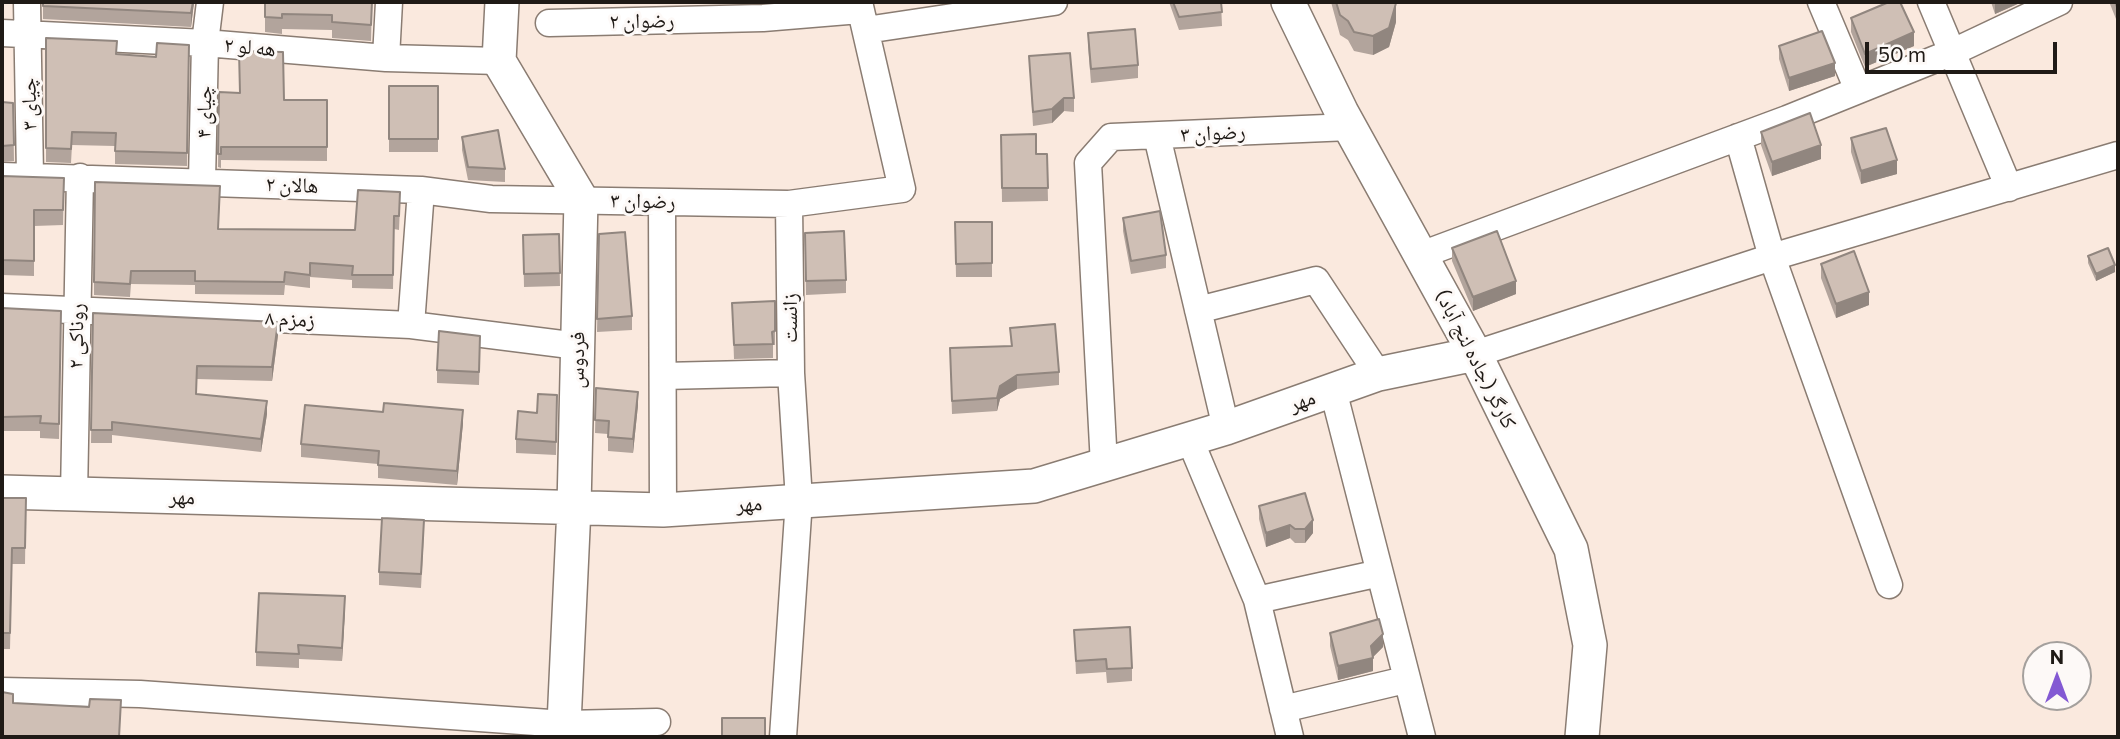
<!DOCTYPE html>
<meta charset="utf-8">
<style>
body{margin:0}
#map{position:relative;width:2120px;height:739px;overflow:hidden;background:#fae9de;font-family:Commissioner,sans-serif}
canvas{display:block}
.frame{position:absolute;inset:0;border:4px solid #1f1a16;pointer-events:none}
.north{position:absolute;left:2022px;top:641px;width:70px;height:70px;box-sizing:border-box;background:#fdf9f7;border:2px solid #a4a09d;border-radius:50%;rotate:0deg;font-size:19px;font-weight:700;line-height:28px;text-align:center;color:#1f1a16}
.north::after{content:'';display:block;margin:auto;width:24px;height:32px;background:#8359d3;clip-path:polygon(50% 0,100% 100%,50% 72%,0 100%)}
.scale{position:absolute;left:1865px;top:42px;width:192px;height:32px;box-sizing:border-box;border:4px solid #1f1a16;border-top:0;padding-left:9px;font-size:21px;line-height:24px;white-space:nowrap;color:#1f1a16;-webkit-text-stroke:5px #fdf9f7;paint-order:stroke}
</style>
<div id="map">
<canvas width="2120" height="739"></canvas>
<div class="frame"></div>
<div class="north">N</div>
<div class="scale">50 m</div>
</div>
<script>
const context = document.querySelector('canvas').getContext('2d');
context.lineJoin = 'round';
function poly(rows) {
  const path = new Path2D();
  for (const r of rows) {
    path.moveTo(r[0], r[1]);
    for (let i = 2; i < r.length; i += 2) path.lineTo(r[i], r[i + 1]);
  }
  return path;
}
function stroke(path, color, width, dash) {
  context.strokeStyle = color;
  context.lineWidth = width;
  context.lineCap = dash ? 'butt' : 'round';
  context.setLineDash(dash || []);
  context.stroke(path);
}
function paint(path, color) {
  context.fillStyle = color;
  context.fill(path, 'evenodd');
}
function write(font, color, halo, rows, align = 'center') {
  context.font = font + ' Commissioner,"Noto Naskh Arabic",sans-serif';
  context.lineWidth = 6;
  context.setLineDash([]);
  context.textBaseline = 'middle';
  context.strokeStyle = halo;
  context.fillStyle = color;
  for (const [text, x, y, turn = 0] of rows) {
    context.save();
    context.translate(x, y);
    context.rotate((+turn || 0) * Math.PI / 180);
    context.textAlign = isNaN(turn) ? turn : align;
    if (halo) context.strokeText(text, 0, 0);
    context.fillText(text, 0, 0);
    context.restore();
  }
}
const minor = poly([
 [27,2,30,176],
 [1821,2,1858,90],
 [1931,2,2009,188],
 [549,23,763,18,860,10],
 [866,30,1054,2],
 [2,33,205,43,386,58,499,61],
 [386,58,389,2],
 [1157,136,1226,428],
 [1738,137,1772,257,1889,585],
 [2,176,421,190,491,199,789,204],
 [202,181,205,43,210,2],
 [662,202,663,510],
 [1421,255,1787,119,1953,52,2059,2],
 [2,307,411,325,578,346],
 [1198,310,1316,280,1378,374],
 [411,325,421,190],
 [1475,354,1772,257,2118,155],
 [663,376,791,373],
 [1333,390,1422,737],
 [1190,440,1257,600,1290,737],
 [1104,465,1088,163,1111,137,1350,127],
 [74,495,80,177],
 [1257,600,1380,573],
 [2,691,140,694,564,724,657,722],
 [1283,709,1405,680],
 [783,737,799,500,791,373,789,204,902,189,859,2]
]);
const tertiary = poly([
 [502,2,499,61,581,199,574,507,564,724,555,737],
 [1288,2,1342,113,1475,354,1571,549,1590,645,1582,737],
 [2,492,663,510,1034,486,1226,428,1378,374,1475,354]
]);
const wall = poly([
 [43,2,194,2,191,27,43,19],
 [265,2,372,2,371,41,332,38,332,30,282,29,282,34,265,32],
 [1169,2,1221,2,1222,26,1179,30],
 [1331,2,1396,2,1396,22,1389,47,1373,55,1354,51,1348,40,1340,35],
 [1991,2,2022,2,1995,14],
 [2110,2,2118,2,2118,24,2110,4],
 [1851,18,1914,46,1865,67,1851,32],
 [1088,33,1138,65,1138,78,1091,83,1088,46],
 [46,38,117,54,156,57,189,45,187,166,115,164,115,146,72,145,71,163,46,162],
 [1779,46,1835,76,1789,91,1779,59],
 [1029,56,1074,98,1074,112,1064,111,1052,123,1033,126],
 [389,86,438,86,438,152,389,152],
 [219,92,284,100,327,100,327,161,221,160,221,168,218,167],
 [2,102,13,103,14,161,2,162],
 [1761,132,1821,159,1772,176,1761,145],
 [1001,135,1036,154,1047,154,1048,201,1002,202],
 [462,137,505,169,505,182,468,180,462,150],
 [1851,138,1897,174,1861,184,1851,152],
 [2,176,64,178,63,225,34,226,34,276,2,275],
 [220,199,218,229,355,230,400,205,399,230,394,229,393,289,352,288,352,280,310,277,310,288,285,285,284,295,195,294,195,285,131,284,130,297,94,295,94,282],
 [1123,218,1166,255,1166,268,1131,274,1123,231],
 [955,222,992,222,992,277,956,277],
 [805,233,846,280,846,293,806,295],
 [559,234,560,286,524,287,523,235],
 [599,234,632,316,632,330,597,332],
 [1452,248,1516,294,1473,311,1452,261],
 [2088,256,2115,272,2096,281,2088,263],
 [1821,264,1869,305,1836,318,1821,278],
 [775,301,775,345,773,345,773,358,734,359,732,303],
 [2,308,61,311,59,439,40,438,40,431,2,431],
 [93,313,278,335,272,381,197,379,197,394,267,414,261,452,112,435,112,443,91,443],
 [1010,328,1059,372,1059,385,1017,389,1000,399,997,411,952,414,950,348,1011,346],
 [480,350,479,385,437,383,437,370],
 [596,388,638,405,633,453,608,451,608,434,595,433],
 [557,395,556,455,516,453,516,439,537,413],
 [463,423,457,485,378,478,378,464,301,457,301,444],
 [2,498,26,498,25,564,12,564,10,649,2,649],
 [1259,506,1313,533,1305,543,1295,543,1290,538,1266,547,1259,519],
 [424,534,421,588,379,585,379,572],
 [345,609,342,661,299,659,299,668,256,666,256,652],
 [1074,630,1132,668,1132,681,1107,683,1106,672,1076,674],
 [1330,633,1383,647,1373,657,1373,671,1338,680,1330,646]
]);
const shadedWall = poly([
 [193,2,194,2,191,27,191,13],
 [1995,2,2022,2,1995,14],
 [1396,3,1396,22,1389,47,1373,55,1373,36],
 [1914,32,1914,46,1865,67,1865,54],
 [1835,63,1835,76,1789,91,1789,78],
 [1064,98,1064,111,1052,123,1052,109],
 [1821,145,1821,159,1772,176,1772,162],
 [1897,160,1897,174,1861,184,1861,171],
 [2115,265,2115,272,2096,281,2096,274],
 [1516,281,1516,294,1473,311,1473,297],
 [1869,292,1869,305,1836,318,1836,304],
 [278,322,278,335,272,381,272,367],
 [1017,375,1017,389,1000,399,997,411,997,398,1000,386],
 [638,392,638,405,633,453,633,439],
 [267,401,267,414,261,452,261,439],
 [463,410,463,423,457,485,457,471],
 [1313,520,1313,533,1305,543,1305,529],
 [1290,525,1290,538,1266,547,1266,533],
 [345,596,345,609,342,661,342,648],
 [1383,634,1383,647,1372,658,1373,658,1373,671,1338,680,1338,666,1371,646]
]);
const building = poly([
 [43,2,193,2,191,13,43,6,43,2],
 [265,2,372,2,371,25,332,22,332,15,282,14,282,18,265,17,265,2],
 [1173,2,1221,2,1222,12,1179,17,1173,2],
 [1336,2,1396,2,1396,3,1389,28,1373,36,1354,32,1348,21,1340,15,1336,2],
 [1889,2,1900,2,1914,32,1865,54,1851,18,1889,2],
 [2115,2,2118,2,2118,10,2115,2],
 [1135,29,1138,65,1091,69,1088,33,1135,29],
 [1822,31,1835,63,1789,78,1779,46,1822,31],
 [46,38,117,41,116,54,156,57,157,43,189,45,187,153,115,151,116,133,72,132,71,149,46,148,46,38],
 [239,51,283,52,284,100,327,100,327,147,221,147,221,154,218,154,219,92,240,93,239,51],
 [1070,53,1074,98,1064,98,1052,109,1033,112,1029,56,1070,53],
 [389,86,438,86,438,139,389,139,389,86],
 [2,102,13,103,14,145,2,146,2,102],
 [1810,113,1821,145,1772,162,1761,132,1810,113],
 [1886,128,1897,160,1861,171,1851,138,1886,128],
 [498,130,505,169,468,167,462,137,498,130],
 [1036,134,1036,154,1047,154,1048,188,1002,188,1001,135,1036,134],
 [2,176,64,178,63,210,34,210,34,261,2,260,2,176],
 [95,182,220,186,218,229,355,230,358,190,400,192,399,216,394,216,393,275,352,275,353,266,310,263,310,275,285,272,284,282,195,281,195,271,131,271,130,284,94,282,95,182],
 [1160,211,1166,255,1131,261,1123,218,1160,211],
 [955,222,992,222,992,263,956,264,955,222],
 [844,231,846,280,806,281,805,233,844,231],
 [1497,231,1516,281,1473,297,1452,248,1497,231],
 [625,232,632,316,597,319,599,234,625,232],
 [559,234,560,273,524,274,523,235,559,234],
 [2108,248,2115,265,2096,274,2088,256,2108,248],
 [1854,251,1869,292,1836,304,1821,264,1854,251],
 [775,301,775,331,772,332,773,344,734,345,732,303,775,301],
 [2,308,61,311,59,424,40,423,41,416,2,417,2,308],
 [93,313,278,322,272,367,197,366,196,394,267,401,261,439,112,422,112,430,91,430,93,313],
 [1055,324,1059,372,1017,375,1000,386,997,398,952,401,950,348,1012,346,1010,328,1055,324],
 [439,331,480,336,479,372,437,370,439,331],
 [596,388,638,392,633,439,608,437,609,421,595,420,596,388],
 [538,394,557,395,556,442,516,439,518,411,537,413,538,394],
 [384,403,463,410,457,471,378,465,379,451,301,444,305,405,383,412,384,403],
 [1305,493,1313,520,1305,529,1295,529,1290,525,1266,533,1259,506,1305,493],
 [2,498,26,498,25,548,12,548,10,633,2,633,2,498],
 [382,518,424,520,421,574,379,572,382,518],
 [259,593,345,596,342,648,298,645,299,654,256,652,259,593],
 [1379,619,1383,634,1371,646,1373,658,1338,666,1330,633,1379,619],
 [1130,627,1132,668,1107,669,1106,659,1076,661,1074,630,1130,627],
 [2,692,13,694,13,703,89,707,90,699,121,700,119,737,2,737,2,692],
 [722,718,765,718,765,737,722,737,722,718]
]);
const streetNames = [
 ["رضوان ۲",642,21,-1],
 ["هه لو ۲",250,47,5],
 ["چیای ۳",29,104,-91],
 ["چیای ۴",204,112,-89],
 ["رضوان ۳",1213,133,-3],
 ["هالان ۲",292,185,2],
 ["رضوان ۳",643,201,1],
 ["زانست",790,318,-90],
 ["زمزم ۸",290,319,3],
 ["روناکی ۲",76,336,-89],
 ["کارگر (جاده لنج آباد)",1476,359,63],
 ["فردوس",577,360,-89],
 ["مهر",1302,401,-20],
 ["مهر",182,497,1],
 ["مهر",749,504,-4]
];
stroke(minor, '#8a7c72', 29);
stroke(tertiary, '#8a7c72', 36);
stroke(minor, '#fff', 26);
stroke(tertiary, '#fff', 33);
paint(wall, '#b2a49c');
paint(shadedWall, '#91867f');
paint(building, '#cfbfb5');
stroke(building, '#91867f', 2);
write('21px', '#1f1a16', '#fdf9f7', streetNames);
</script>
